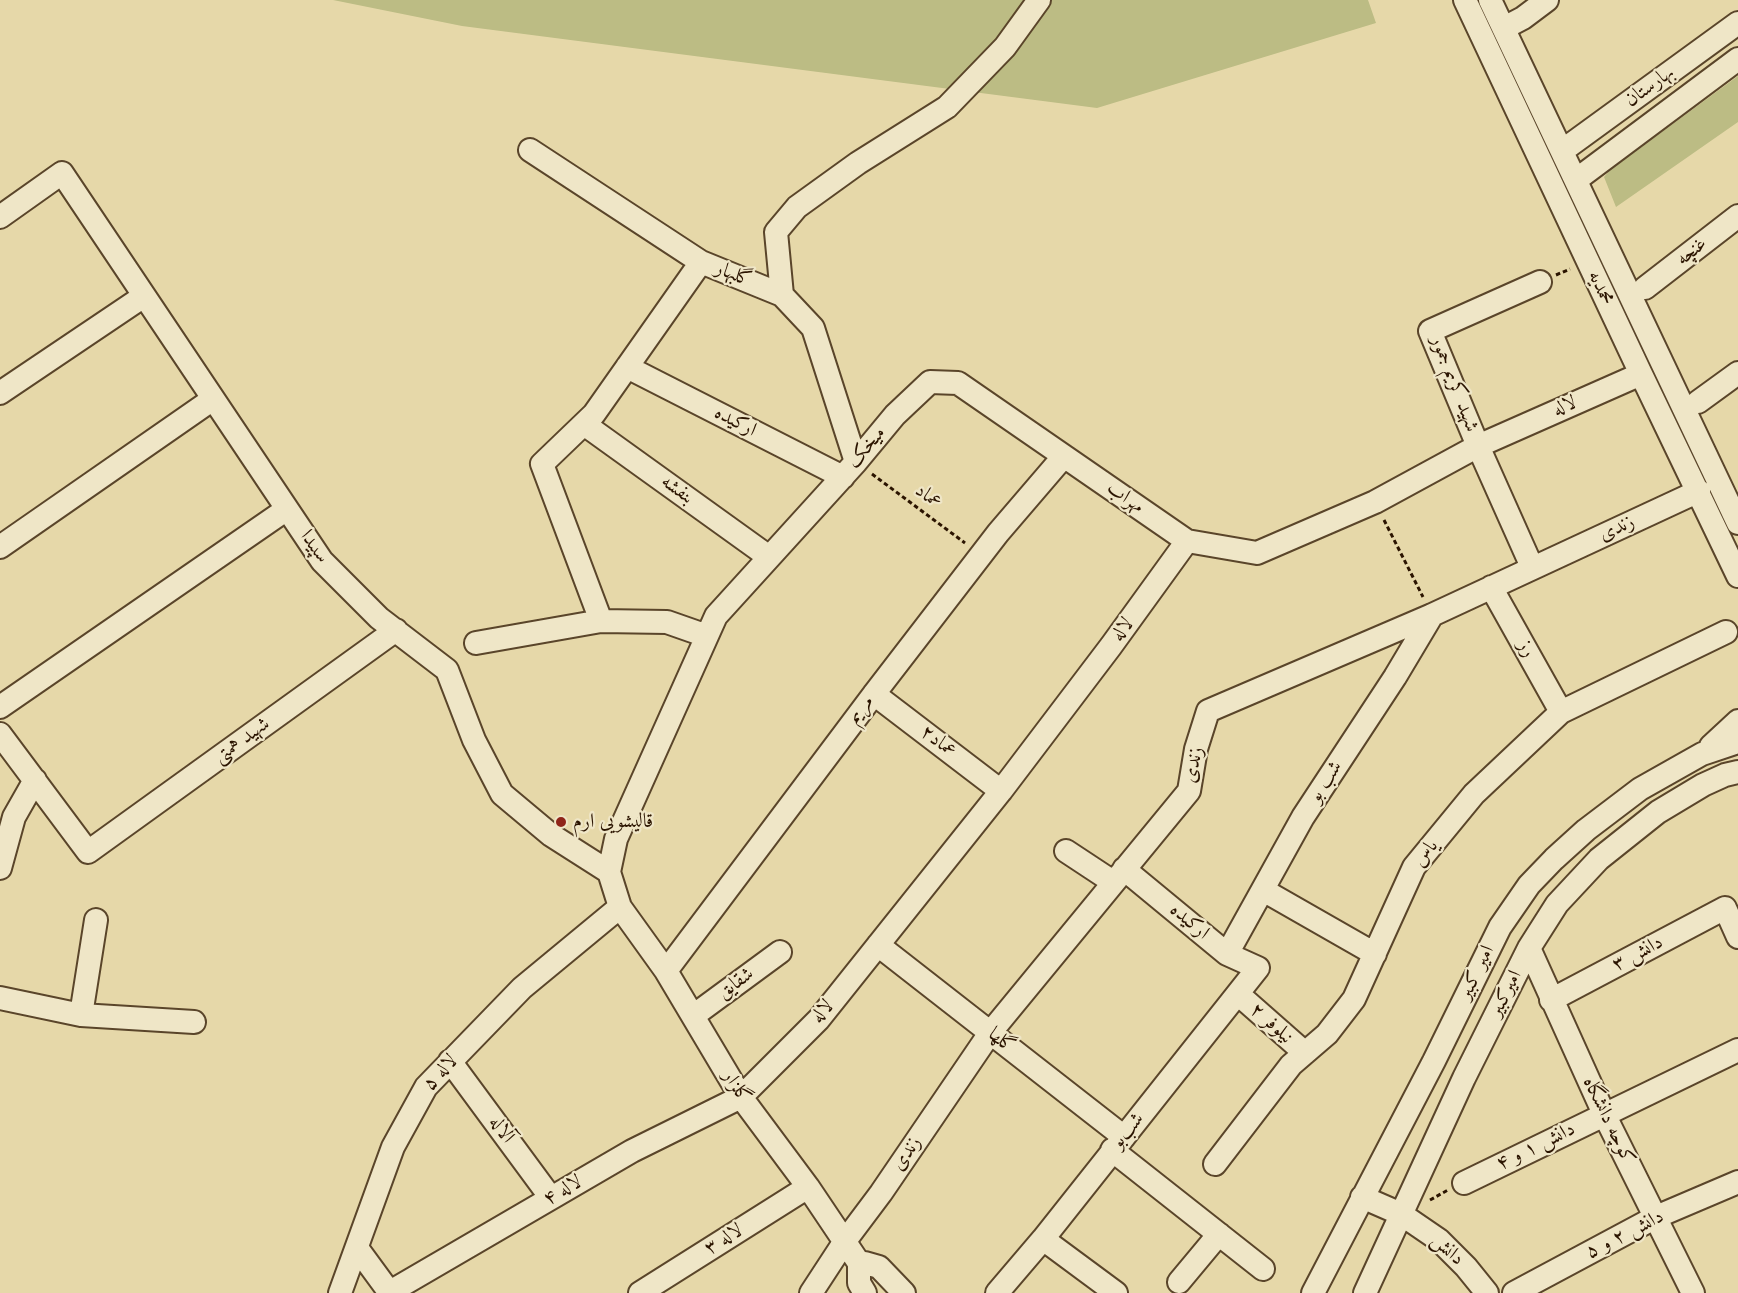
<!DOCTYPE html>
<meta charset="utf-8">
<style>
body{margin:0}
canvas{display:block;background:#e6d8a9}
</style>
<canvas width="1738" height="1293"></canvas>
<script>
const context = document.querySelector('canvas').getContext('2d');
context.lineJoin = 'round';
function paint(path, color) {
  context.fillStyle = color;
  context.fill(path, 'evenodd');
}
function poly(rows) {
  const path = new Path2D();
  for (const r of rows) {
    path.moveTo(r[0], r[1]);
    for (let i = 2; i < r.length; i += 2) path.lineTo(r[i], r[i + 1]);
  }
  return path;
}
function stroke(path, color, width, dash) {
  context.strokeStyle = color;
  context.lineWidth = width;
  context.lineCap = dash ? 'butt' : 'round';
  context.setLineDash(dash || []);
  context.stroke(path);
}
function write(font, color, halo, rows, align = 'center') {
  context.font = font + ' Cardo,Amiri,serif';
  context.lineWidth = 4.5;
  context.setLineDash([]);
  context.textBaseline = 'middle';
  context.strokeStyle = halo;
  context.fillStyle = color;
  for (const [text, x, y, turn = 0] of rows) {
    context.save();
    context.translate(x, y);
    context.rotate((+turn || 0) * Math.PI / 180);
    context.textAlign = isNaN(turn) ? turn : align;
    if (halo) context.strokeText(text, 0, 0);
    context.fillText(text, 0, 0);
    context.restore();
  }
}
const green = poly([
 [333,0,1368,0,1376,23,1097,108,462,26],
 [1738,76,1738,122,1616,207,1604,177,1610,170]
]);
const path = poly([
 [1556,275,1570,269],
 [872,474,965,543],
 [1384,520,1423,597],
 [1430,1200,1448,1190]
]);
const minor = poly([
 [1465,0,1641,374,1738,576],
 [1490,0,1738,523],
 [1504,28,1523,18,1547,0],
 [530,150,701,262,782,295,813,328,856,462],
 [1562,151,1738,23],
 [1576,180,1738,59],
 [0,217,62,173,322,561,379,618,447,670,474,740,502,794,551,835,609,872],
 [1645,288,1738,216],
 [782,295,776,232,797,207,858,163,947,107,1005,47,1039,0],
 [627,367,843,477],
 [0,393,144,296],
 [1698,402,1738,373],
 [584,424,769,557],
 [0,547,213,399],
 [1532,567,1478,446,1430,331,1540,282],
 [1491,587,1561,712],
 [601,621,542,464,594,414,701,262],
 [476,643,601,621,667,622,707,636],
 [874,694,1001,791],
 [0,707,287,509],
 [0,734,88,852,396,630],
 [1711,746,1738,721],
 [1066,851,1113,882],
 [0,868,14,817,35,780],
 [1263,890,1375,954],
 [878,945,1124,1137],
 [1529,948,1604,1114,1693,1293],
 [1227,954,1303,817,1395,677,1432,615],
 [666,971,874,694,998,533,1064,456],
 [1238,994,1305,1053],
 [0,998,81,1015,194,1022],
 [1551,1000,1725,908,1738,937],
 [81,1015,96,920],
 [693,1016,780,952],
 [450,1061,551,1198],
 [1112,1150,1263,1269],
 [1215,1164,1291,1065,1327,1034,1354,999,1414,867,1474,794,1561,712,1726,632],
 [1464,1183,1738,1050],
 [1362,1197,1401,1214,1439,1240,1466,1267,1487,1293],
 [1043,1239,1116,1293],
 [357,1248,390,1293],
 [859,1263,865,1263,879,1267,904,1293],
 [1179,1282,1219,1234],
 [390,1292,632,1151,741,1097,819,1019,1001,791,1111,646,1187,541,1257,553,1375,502,1478,446,1641,374],
 [340,1293,393,1147,426,1087,522,988,620,907],
 [640,1293,808,1187],
 [811,1293,845,1241,881,1193,990,1033,1189,791,1196,749,1208,711,1432,615,1699,491],
 [865,1293,859,1283,859,1263,808,1187,741,1097,666,971,620,907,609,872,616,839,716,616,856,462,895,415,930,382,958,383,1187,541],
 [997,1293,1043,1239,1258,968,1227,954,1124,869],
 [1313,1293,1434,1061,1500,927,1529,885,1554,859,1586,830,1640,789,1702,754,1738,742],
 [1365,1293,1464,1078,1529,948,1557,904,1599,859,1658,812,1703,785,1725,775,1738,772],
 [1514,1293,1656,1217,1738,1182]
]);
const markers = [
 [561,822,6,"#8f2418"]
];
const streetNames = [
 ["بهارستان",1650,87,-36],
 ["غنچه",1692,252,-38],
 ["گلبهار",733,275,22],
 ["محمدیه",1600,288,65],
 ["شهید کریم جمور",1454,384,69],
 ["لاله",1565,407,-24],
 ["ارکیده",735,422,27],
 ["میخک",867,448,-50],
 ["بنفشه",677,490,36],
 ["عماد",928,497,36],
 ["مهراب",1125,498,35],
 ["زندی",1617,529,-25],
 ["سپیدا",314,547,54],
 ["لاله",1123,630,-54],
 ["رز",1526,649,61],
 ["مریم",861,710,-52],
 ["شهید همتی",242,741,-36],
 ["عماد۲",938,742,37],
 ["زندی",1194,765,-78],
 ["شب بو",1326,782,-57],
 ["یاس",1426,854,-53],
 ["ارکیده",1189,922,40],
 ["دانش ۳",1638,954,-28],
 ["امیر کبیر",1477,973,-64],
 ["شقایق",736,984,-36],
 ["امیرکبیر",1506,994,-63],
 ["لاله",823,1012,-49],
 ["نیلوفر ۲",1271,1024,42],
 ["گلها",1001,1041,38],
 ["لاله ۵",441,1073,-48],
 ["گلزار",736,1087,58],
 ["کوچه دانشگاه",1608,1121,64],
 ["آلاله",501,1130,54],
 ["شب‌بو",1128,1131,-50],
 ["دانش ۱ و ۴",1536,1147,-26],
 ["زندی",907,1154,-55],
 ["لاله ۴",563,1191,-30],
 ["دانش ۲ و ۵",1625,1235,-27],
 ["لاله ۳",724,1240,-32],
 ["دانش",1447,1250,42]
];
const poiNames = [
 ["قالیشویی ارم",573,822]
];
paint(green, '#bcbc84');
stroke(minor, '#5a452a', 26);
stroke(path, '#2b1400', 3, [4.5, 3]);
stroke(minor, '#efe6c7', 22);
for (const [x, y, r, color] of markers) {
  const dot = new Path2D();
  dot.arc(x, y, r, 0, 2 * Math.PI);
  context.fillStyle = color;
  context.fill(dot);
  stroke(dot, '#efe6c7', 2);
}
write('20px', '#2b1400', '#efe6c7', streetNames);
write('20px', '#2b1400', '#efe6c7', poiNames, 'left');
</script>
